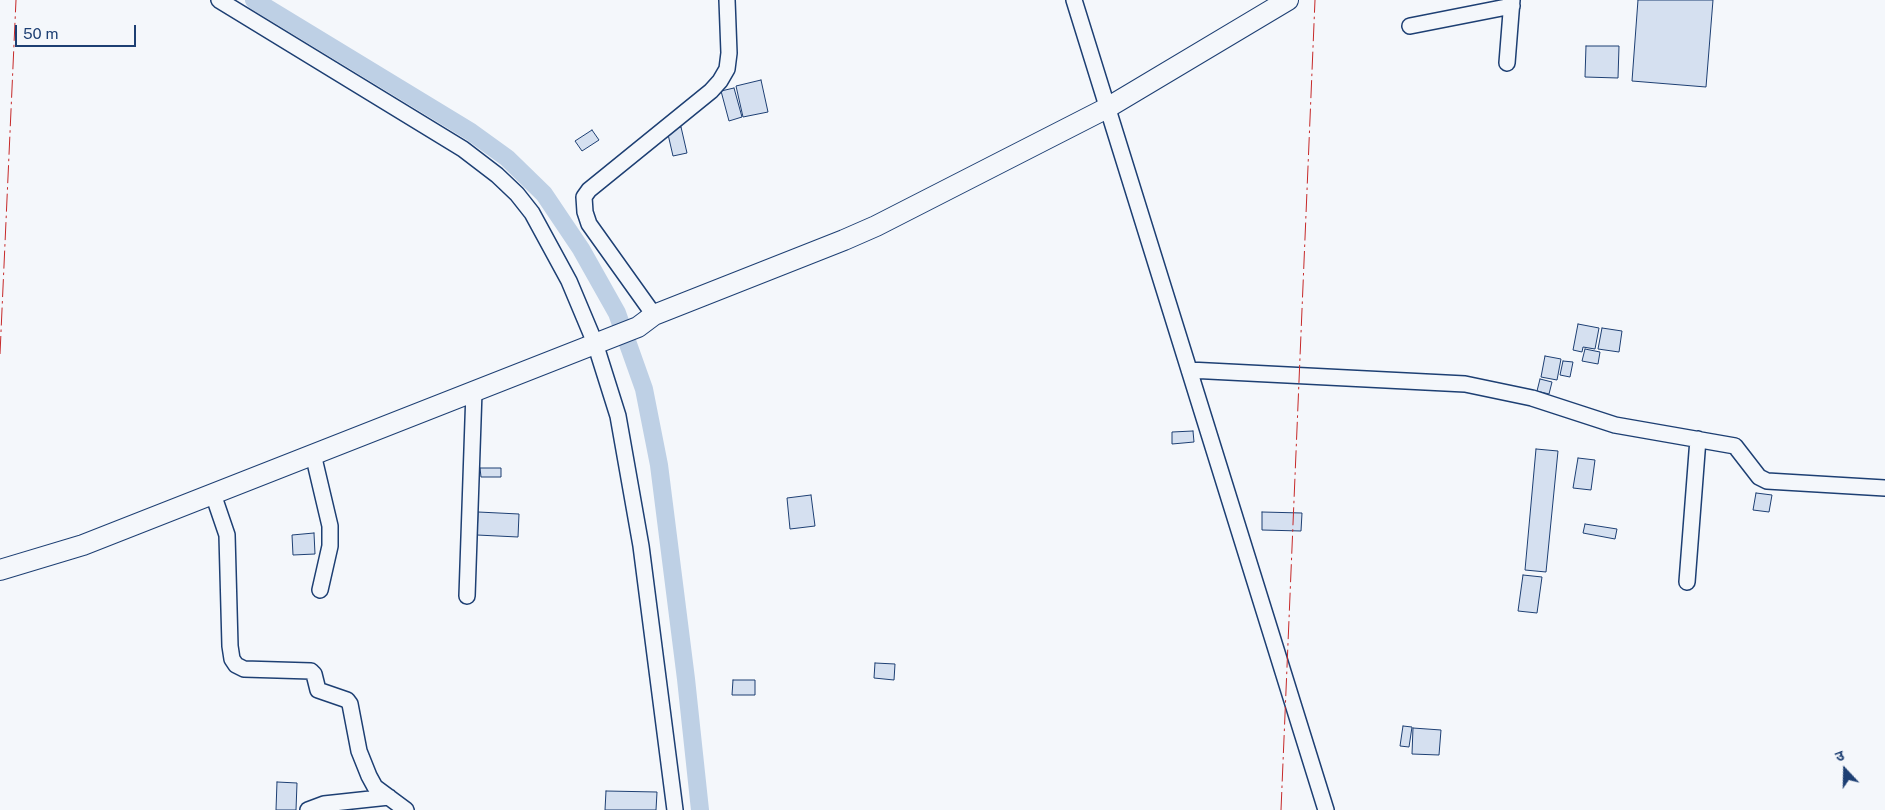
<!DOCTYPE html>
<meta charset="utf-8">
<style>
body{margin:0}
#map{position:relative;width:1885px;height:810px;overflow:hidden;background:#f4f7fb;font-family:"Public Sans","Noto Sans Devanagari",sans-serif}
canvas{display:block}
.north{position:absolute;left:1820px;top:745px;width:50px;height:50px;-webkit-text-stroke:4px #f4f7fb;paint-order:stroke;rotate:339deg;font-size:14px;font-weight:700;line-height:20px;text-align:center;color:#1d3f73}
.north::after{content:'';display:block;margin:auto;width:18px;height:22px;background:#1d3f73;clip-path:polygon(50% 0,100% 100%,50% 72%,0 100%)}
.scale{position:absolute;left:15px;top:25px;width:121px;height:22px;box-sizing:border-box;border:2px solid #1d3f73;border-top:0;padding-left:6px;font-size:15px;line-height:18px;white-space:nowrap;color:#1d3f73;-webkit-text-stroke:4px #f4f7fb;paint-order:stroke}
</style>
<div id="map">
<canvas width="1885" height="810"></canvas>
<div class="north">उ</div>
<div class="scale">50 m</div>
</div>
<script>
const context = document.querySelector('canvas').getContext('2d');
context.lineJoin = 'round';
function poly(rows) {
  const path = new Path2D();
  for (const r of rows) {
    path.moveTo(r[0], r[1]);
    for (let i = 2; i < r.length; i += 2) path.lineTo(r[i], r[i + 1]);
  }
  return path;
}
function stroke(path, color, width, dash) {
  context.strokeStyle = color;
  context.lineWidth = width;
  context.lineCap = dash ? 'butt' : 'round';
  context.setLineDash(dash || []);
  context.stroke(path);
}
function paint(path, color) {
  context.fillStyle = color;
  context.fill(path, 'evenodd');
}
const canal = poly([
 [254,0,471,132,507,158,544,194,581,249,617,313,644,389,659,465,686,679,700,810]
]);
const building = poly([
 [1638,0,1713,0,1706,87,1632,81,1638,0],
 [1586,46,1619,46,1618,78,1585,77,1586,46],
 [761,80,768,112,743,117,736,86,761,80],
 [734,88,742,117,729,121,721,91,734,88],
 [681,127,687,153,673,156,667,130,681,127],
 [592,130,599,140,582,151,575,141,592,130],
 [1578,324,1599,328,1595,349,1583,347,1582,352,1573,350,1578,324],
 [1602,328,1622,331,1619,352,1598,349,1602,328],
 [1585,349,1600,352,1598,364,1582,361,1585,349],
 [1545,356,1561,359,1557,380,1541,377,1545,356],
 [1563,361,1573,362,1570,377,1560,375,1563,361],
 [1540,379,1552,382,1549,394,1537,391,1540,379],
 [1193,431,1194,442,1172,444,1172,432,1193,431],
 [1536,449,1558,451,1546,572,1525,570,1536,449],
 [1578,458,1595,460,1591,490,1573,488,1578,458],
 [480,468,501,468,501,477,481,477,480,468],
 [1756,493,1772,495,1769,512,1753,510,1756,493],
 [811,495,815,526,790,529,787,498,811,495],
 [478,512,519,514,518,537,477,535,478,512],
 [1262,512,1302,513,1301,531,1262,530,1262,512],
 [1585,524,1617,529,1615,539,1583,533,1585,524],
 [314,533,315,554,293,555,292,535,314,533],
 [1523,575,1542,577,1537,613,1518,611,1523,575],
 [875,663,895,664,894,680,874,678,875,663],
 [733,680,755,680,755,695,732,695,733,680],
 [1403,726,1412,727,1409,747,1400,746,1403,726],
 [1413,728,1441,730,1439,755,1412,754,1413,728],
 [277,782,297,783,296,810,276,810,277,782],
 [606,791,657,792,656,810,605,810,606,791]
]);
const street = poly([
 [219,0,463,149,497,175,517,194,532,213,569,281,595,343,618,416,641,546,675,810],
 [1074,0,1326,810],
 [1410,26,1512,6],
 [1507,63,1512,0],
 [654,315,589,224,585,212,584,197,589,190,711,91,720,81,727,69,729,53,727,0],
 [1189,370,1465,384,1532,398,1615,425,1735,446,1759,477,1767,481,1885,488],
 [313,454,330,526,330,546,320,590],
 [213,494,227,535,230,646,232,659,236,665,244,669,311,671,314,674,318,690,347,700,350,704,359,751,369,776,375,787,406,810],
 [1687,582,1698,439],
 [467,596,474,391],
 [308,810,324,804,389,797]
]);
const secondary = poly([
 [0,570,83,545,638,327,654,315,844,240,876,226,1107,108,1288,0]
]);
const power = poly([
 [0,354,16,0],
 [1281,810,1315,0]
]);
stroke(canal, '#bed0e5', 18);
paint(building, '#d5e0f0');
stroke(building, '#1d3f73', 1);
stroke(street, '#1d3f73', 18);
stroke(secondary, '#1d3f73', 22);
stroke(street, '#f4f7fb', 15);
stroke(secondary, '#f4f7fb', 20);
stroke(power, '#c62828', 1, [18, 4, 2.5, 4]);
</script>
